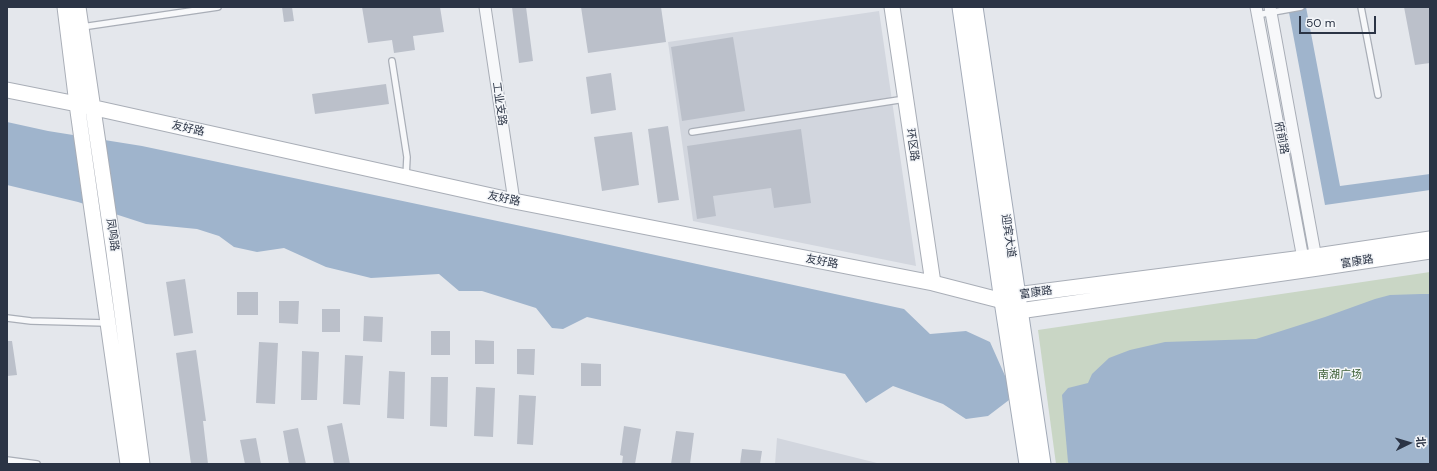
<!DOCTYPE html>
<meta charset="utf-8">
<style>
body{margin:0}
#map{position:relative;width:1437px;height:471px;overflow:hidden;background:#e4e7ec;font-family:"DM Sans","Noto Sans SC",sans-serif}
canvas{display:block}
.frame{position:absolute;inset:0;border:8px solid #2b3445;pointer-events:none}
.north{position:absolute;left:1389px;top:423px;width:40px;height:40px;-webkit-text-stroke:3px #f4f6f9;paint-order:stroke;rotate:85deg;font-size:11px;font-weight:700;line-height:16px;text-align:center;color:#2b3445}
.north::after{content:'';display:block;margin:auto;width:14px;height:18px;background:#2b3445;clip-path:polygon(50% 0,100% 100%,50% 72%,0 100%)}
.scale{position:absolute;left:1299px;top:16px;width:77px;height:18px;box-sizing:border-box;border:2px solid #2b3445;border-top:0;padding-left:5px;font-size:12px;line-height:14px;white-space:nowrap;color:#2b3445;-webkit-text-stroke:3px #f4f6f9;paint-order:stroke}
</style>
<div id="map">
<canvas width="1437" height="471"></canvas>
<div class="frame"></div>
<div class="north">北</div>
<div class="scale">50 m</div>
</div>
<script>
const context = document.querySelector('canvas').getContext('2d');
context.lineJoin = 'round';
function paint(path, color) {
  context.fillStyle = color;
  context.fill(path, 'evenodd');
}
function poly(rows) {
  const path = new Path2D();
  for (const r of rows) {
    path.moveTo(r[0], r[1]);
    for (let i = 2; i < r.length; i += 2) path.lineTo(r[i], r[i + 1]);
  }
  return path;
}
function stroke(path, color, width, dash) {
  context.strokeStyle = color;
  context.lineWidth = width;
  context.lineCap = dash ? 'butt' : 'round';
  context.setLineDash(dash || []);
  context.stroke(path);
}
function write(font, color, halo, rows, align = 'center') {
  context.font = font + ' "DM Sans","Noto Sans SC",sans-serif';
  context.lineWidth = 3;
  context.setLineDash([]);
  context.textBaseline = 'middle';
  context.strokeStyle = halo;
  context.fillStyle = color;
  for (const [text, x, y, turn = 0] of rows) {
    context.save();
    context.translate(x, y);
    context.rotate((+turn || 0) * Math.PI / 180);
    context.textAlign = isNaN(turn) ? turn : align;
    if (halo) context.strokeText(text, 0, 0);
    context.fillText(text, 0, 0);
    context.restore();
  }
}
const built = poly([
 [879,11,916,266,693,221,668,42],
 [777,438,881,464,775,464]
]);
const green = poly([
 [1430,272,1430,464,1056,464,1038,330]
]);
const water = poly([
 [1288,7,1306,7,1340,186,1430,174,1430,190,1325,205],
 [7,122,48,131,142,146,559,234,904,309,930,334,966,331,990,342,1006,378,1009,400,988,416,966,419,943,404,893,386,866,403,845,374,587,317,563,329,552,328,536,308,482,291,459,291,439,274,371,278,326,267,284,248,257,252,234,247,219,236,197,229,146,224,78,202,7,185],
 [1421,294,1430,294,1430,464,1069,464,1068,462,1062,395,1068,388,1088,383,1092,374,1109,358,1130,350,1165,342,1256,339,1325,317,1375,299,1390,295]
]);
const building = poly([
 [282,7,292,7,294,21,284,22],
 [362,7,440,7,444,32,413,36,415,50,394,53,392,40,368,43],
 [512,7,526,7,533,61,519,63],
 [581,7,661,7,666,42,588,53],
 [1404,7,1429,7,1430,15,1430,63,1415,65],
 [733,37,745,111,682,121,671,47],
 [611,73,616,110,591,114,586,77],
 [386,84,389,104,315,114,312,94],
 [668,126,679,200,658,203,648,129],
 [801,129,811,203,774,208,771,188,713,196,716,216,697,219,687,146],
 [632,132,639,185,602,191,594,137],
 [185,279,193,333,174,336,166,282],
 [237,292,258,292,258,315,237,315],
 [279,301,299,301,298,324,279,323],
 [322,309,340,309,340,332,322,332],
 [364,316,383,317,382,342,363,341],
 [431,331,450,331,450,355,431,355],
 [475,340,494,341,494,364,475,364],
 [7,341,12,341,17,375,7,376],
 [259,342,278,343,275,404,256,403],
 [517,349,535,349,534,375,517,374],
 [196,350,206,421,203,421,208,464,191,464,176,353],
 [302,351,319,352,317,400,301,400],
 [345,355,363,356,360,405,343,404],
 [581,363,601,364,601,386,581,386],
 [389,371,405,372,404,419,387,418],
 [431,377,448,377,447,427,430,426],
 [476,387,495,388,493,437,474,436],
 [519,395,536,396,533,445,517,444],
 [342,423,350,464,334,464,327,426],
 [624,426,641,429,635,464,622,464,623,456,620,455],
 [298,428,306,464,289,464,283,431],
 [676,431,694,433,690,464,671,464],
 [256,438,261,464,245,464,240,440],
 [742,449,762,451,760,464,740,464]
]);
const lane = poly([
 [1361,7,1378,95],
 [1257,15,1301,7],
 [82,27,218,7],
 [392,61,407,157,406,177],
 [692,132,905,99],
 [7,318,31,321,106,323],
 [7,460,37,464]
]);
const street = poly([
 [485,7,514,201],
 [1256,7,1304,264],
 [1270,7,1317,264]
]);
const secondary = poly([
 [65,7,77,104,128,464],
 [78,7,114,252,142,464],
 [892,7,933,283],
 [7,90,77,104,514,201,933,283,1003,301,1019,311,1318,268,1430,251],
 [1006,300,1016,295,1303,258,1430,239]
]);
const primary = poly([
 [961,7,1003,301,1028,464],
 [974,7,1042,464]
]);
const streetNames = [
 ["工业支路",499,104,82],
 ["友好路",188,129,13],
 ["府前路",1281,138,79],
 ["环区路",912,145,82],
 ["友好路",504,199,12],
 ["凤鸣路",112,235,82],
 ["迎宾大道",1008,236,82],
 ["友好路",822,262,11],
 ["富康路",1357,262,-9],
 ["富康路",1036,293,-8]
];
const parkNames = [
 ["南湖广场",1340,375]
];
paint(built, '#d2d6de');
paint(green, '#c9d6c5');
paint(water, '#9fb4cc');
paint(building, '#bbc0ca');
stroke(lane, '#a9aeb7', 8);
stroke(street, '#a9aeb7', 13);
stroke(secondary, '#a9aeb7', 17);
stroke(primary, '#a3abb8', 19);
stroke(lane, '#f7f8fa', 5.5);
stroke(street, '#f7f8fa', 11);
stroke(secondary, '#fff', 15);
stroke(primary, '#fff', 17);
write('11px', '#2b3445', '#f4f6f9', streetNames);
write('11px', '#3f6138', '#f4f6f9', parkNames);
</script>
